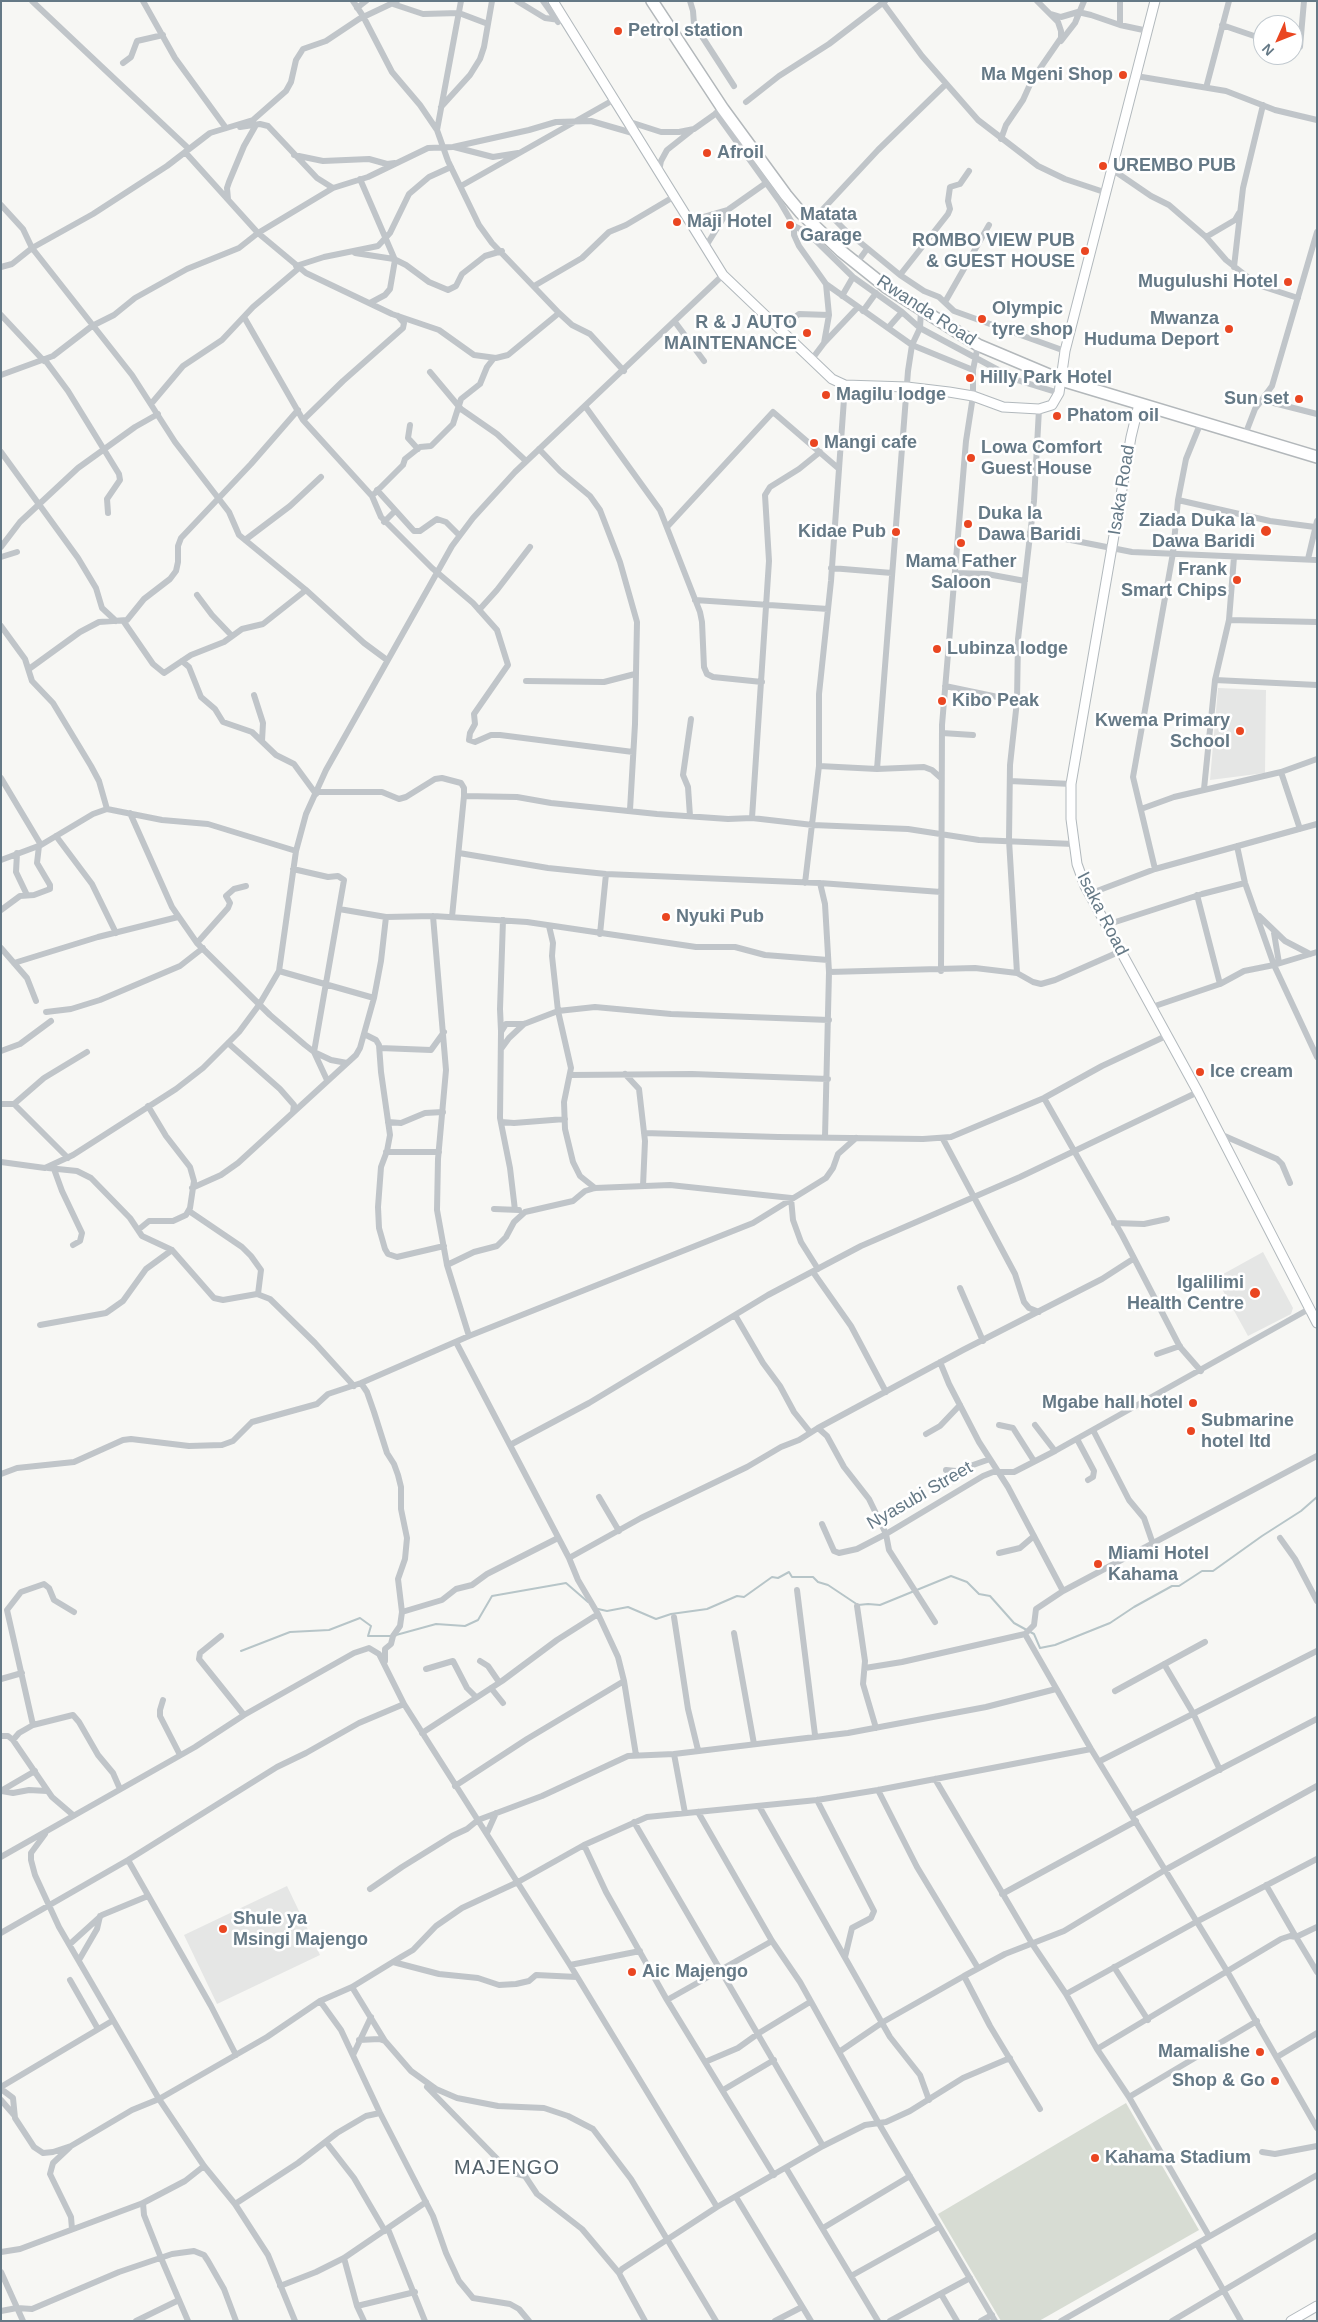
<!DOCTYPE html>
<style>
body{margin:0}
#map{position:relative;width:1318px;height:2322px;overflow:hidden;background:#f7f7f4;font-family:Arial,sans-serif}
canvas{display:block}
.frame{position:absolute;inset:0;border:2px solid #657986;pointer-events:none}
.north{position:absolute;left:1253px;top:15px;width:50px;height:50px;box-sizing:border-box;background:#fff;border:1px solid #c1c9cf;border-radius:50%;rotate:226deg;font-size:14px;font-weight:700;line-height:20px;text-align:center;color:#657986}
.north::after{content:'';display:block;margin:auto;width:18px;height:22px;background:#ea4621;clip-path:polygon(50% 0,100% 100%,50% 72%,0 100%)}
</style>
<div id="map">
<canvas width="1318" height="2322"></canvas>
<div class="frame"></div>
<div class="north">N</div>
</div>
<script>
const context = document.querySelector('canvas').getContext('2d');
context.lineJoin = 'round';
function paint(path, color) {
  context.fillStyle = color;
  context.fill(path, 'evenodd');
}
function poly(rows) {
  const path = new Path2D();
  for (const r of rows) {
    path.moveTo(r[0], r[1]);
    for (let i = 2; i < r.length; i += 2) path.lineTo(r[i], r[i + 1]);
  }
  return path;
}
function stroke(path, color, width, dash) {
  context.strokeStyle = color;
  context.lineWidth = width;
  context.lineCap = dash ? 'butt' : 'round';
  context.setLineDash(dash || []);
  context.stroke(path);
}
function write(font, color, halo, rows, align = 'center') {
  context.font = font + ' Arial,sans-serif';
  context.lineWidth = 5;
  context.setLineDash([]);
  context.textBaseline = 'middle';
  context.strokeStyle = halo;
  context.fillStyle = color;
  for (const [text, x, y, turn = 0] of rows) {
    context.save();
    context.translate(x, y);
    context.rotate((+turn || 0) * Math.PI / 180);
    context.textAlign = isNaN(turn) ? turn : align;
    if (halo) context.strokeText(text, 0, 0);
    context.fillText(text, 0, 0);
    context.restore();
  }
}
const built = poly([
 [1218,688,1266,690,1265,773,1210,780],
 [1263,1252,1293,1308,1291,1314,1248,1336,1216,1278],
 [287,1886,320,1955,217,2004,184,1935]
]);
const green = poly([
 [1126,2103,1199,2230,1039,2321,1001,2321,938,2214]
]);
const stream = poly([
 [598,1609,607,1611,628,1607,656,1619,671,1614,707,1609,737,1596,744,1597,772,1577,778,1578,789,1572,792,1577,813,1577,818,1582,828,1585,858,1605,868,1604,880,1605,951,1576,967,1582,979,1594,990,1596,1014,1623,1034,1634,1040,1648,1055,1645,1110,1623,1134,1607,1172,1586,1179,1586,1202,1571,1213,1571,1262,1536,1301,1511,1317,1497],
 [396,1635,436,1624,465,1626,478,1620,492,1596,566,1583,588,1602],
 [241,1651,290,1632,329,1630,360,1618,371,1626,368,1636,391,1636]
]);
const street = poly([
 [32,1,189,149],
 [143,1,175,58,226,128],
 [353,1,363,16,392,72,420,105,437,130,448,161,479,225,492,243,559,313,572,325,590,334,624,371],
 [517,1,545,18,567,21],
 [543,1,558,22],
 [690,1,693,11,694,24,734,86],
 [883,3,922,56,978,120,1038,166,1065,179,1107,193],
 [393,4,423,14,459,13,488,24],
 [357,8,366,1],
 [1051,14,1061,17,1078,12,1091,15,1120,25,1148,31],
 [1120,25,1120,1],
 [1222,25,1263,39],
 [1061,41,1075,23,1084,1],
 [1293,48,1300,47,1304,1],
 [123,63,131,57,137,41,163,35],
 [1136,76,1226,91,1275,110,1317,120],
 [1206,88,1229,1],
 [746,102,779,76,829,44,885,1],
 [441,107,470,75,480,59,484,47,492,1],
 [716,113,780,202,794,226,794,235,799,246,826,284,912,345,973,370],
 [630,122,661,132,679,132,694,129,718,112],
 [240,127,260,124,268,126,317,178,333,188],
 [437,130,461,1],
 [1001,139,1006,125,1023,100,1032,80,1061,38,1061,31,1058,22,1037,1],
 [454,147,493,157,518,153],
 [185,152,258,233,306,273,392,314,439,330,474,355,496,358,508,355,559,313],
 [294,155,323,161,369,159,387,164,395,163],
 [1113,170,1151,196,1169,205,1206,237,1226,260,1258,285,1298,298],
 [659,171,661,161,667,150,691,131],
 [360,179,395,260,390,289,385,295,370,303],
 [461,186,615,99],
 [228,199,227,188,229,182,244,146,256,125],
 [1,205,23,229,32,248,132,375,175,442,229,512,239,535,306,590,364,643,387,660],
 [824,209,845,230,900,275,924,291,939,297,954,311,1065,351],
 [690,221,728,210],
 [811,222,878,150,946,84],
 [794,226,808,233,853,277,902,312,920,328,1017,380,1059,393],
 [1206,237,1235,220,1239,213],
 [706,246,729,209,766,183],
 [355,253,394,259,406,265,429,282,448,290,456,286,462,274,485,256,502,251],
 [856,264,867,249],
 [296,266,324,257,378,246,390,233,409,194,429,177,451,167],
 [1,267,12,264,32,248,93,214,167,166,210,133,253,120,286,91,291,82,296,60,303,49,326,41,359,19,397,1],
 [1234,267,1243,188,1263,105],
 [900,275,948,214,950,209,948,201,950,187,960,184,969,171],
 [534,286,582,258,609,232,626,225,675,196],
 [842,296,853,277],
 [945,302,989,225],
 [863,311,876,293],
 [1,315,44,361],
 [244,317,303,420,372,496,381,517,432,568,473,603,497,630,508,665,474,714,475,724,470,733,469,740,475,742,491,735,500,735,633,752],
 [675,322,704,361],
 [888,328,902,312],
 [780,329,799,314,829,315,826,284],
 [824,343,829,315],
 [812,359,824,343,858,307],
 [45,360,68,391,119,474,120,480,107,499,108,513],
 [430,372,461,409,497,434,526,461],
 [1,375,53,356,92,326,114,315,135,298,187,269,239,248,258,233,333,188,368,177,428,148,453,147,529,130,556,122,591,121,636,134],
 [1262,400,1317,414],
 [151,404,183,366,222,340,253,307,299,268],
 [585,406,660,510,700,612,702,622,704,667,707,674,713,677,762,682],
 [303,420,343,381,403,328,404,323,398,316],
 [410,425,408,438,418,449],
 [1245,435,1255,409,1272,386,1317,232],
 [539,449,560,471,590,496,600,510,620,562,637,622,635,724,630,810],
 [1,452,78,558,96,588,102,608,116,621],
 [377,490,414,531,420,531,437,519,446,522,459,535],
 [372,496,403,465,405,459,420,447,431,446,453,424,461,399,480,384,487,367,494,358],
 [1178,500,1270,521,1315,527],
 [384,522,395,511],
 [667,527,773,412,838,468],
 [1030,532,1132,552,1317,560],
 [245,540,290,506,321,477],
 [1,547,20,522,78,468,135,427,158,414],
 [1,557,17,552],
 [1308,559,1317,521],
 [831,568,892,573],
 [955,573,987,574,1025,581],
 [197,595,212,615,232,636],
 [695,600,828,609],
 [479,610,497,590,530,547],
 [1229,620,1317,622],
 [124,622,153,664,164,673,191,655,224,642,242,629,263,624,306,590],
 [1,626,25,659,32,681,53,703,91,766,99,781,107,809],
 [182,661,189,667,201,697,215,709,223,722,252,732,276,755,294,764,316,794],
 [29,669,80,632,99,622,127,620,144,599,170,579,176,571,178,562,178,546,181,538,251,464,298,410],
 [1215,680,1317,685],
 [526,681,604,682,635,674],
 [945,686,1017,701],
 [254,695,263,723,262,741],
 [942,733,973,735],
 [819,766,877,769,924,767,932,770,941,778],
 [877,769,908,371,912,345,920,328,921,310],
 [1281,772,1300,829],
 [1,778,41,845],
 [1010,781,1071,784],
 [1204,789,1215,680,1229,620,1234,557],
 [317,792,382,792,399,799,406,797,435,779,442,778,461,783,464,788,464,796,452,917],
 [464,796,517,797,551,803,657,814,728,819,752,818,813,825,908,829,979,840,1073,844],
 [1141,809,1174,797,1281,772,1317,759],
 [130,813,172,907,197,943,270,1015,305,1045,314,1052,331,1060,347,1063],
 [690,816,688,787,683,775,691,719],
 [752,818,769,561,765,495,770,487,799,469,820,452],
 [56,836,92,884,116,933],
 [1237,846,1245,883,1274,965,1317,1057],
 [17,853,16,872,27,895],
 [459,853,548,868,606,874,820,883,941,892],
 [1,860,41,845,93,814,107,809,162,820,208,824,296,851],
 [293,869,328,877,338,876,344,880,314,1052,327,1080],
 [1155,869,1133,777,1173,553,1178,500,1186,459,1201,422],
 [805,883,819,766,819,694,831,581,845,385],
 [820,883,825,904,829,972,825,1137],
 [1089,894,1155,869,1317,824],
 [1197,895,1220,984],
 [339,909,386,917,433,916,527,922,696,947,735,947,765,955,828,960],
 [1,910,20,896,34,895,50,889,50,885,37,863,39,846],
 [433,916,446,1070,438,1159,437,1210,447,1265,469,1336],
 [1259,916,1285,941,1310,954],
 [1106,925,1202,894,1245,883],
 [549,926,553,943,552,956,558,1011,571,1068,564,1102,565,1129,573,1162,580,1176,595,1188],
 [1274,933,1279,963],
 [600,934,606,874],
 [197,943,228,908,230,903,226,896,234,889,246,886],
 [1,948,27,978,36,1001],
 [14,963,98,937,178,917],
 [279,971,374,998],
 [941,971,942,725,966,441,973,396,973,370,978,345],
 [829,972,975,968,1017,973,1033,982,1041,984,1055,980,1121,951],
 [1017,973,1009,840,1010,765,1017,701,1018,639,1034,501,1039,409],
 [1152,1007,1220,984,1244,971,1274,965,1317,952],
 [46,1012,71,1009,100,1000,180,966,203,948],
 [501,1031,500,1009,503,920],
 [364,1034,376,1040,379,1045,381,1072,390,1135,387,1151,381,1167,378,1207,379,1228,385,1249,388,1254,397,1257,444,1246],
 [228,1043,280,1089,294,1105,293,1112],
 [380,1048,431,1050,444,1032],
 [501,1049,509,1038,524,1024],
 [1,1051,20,1044,51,1021],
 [625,1074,639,1089,645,1141,643,1186],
 [570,1075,692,1074,828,1079],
 [1044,1098,1122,1235,1180,1347,1201,1371],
 [1,1104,14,1104,68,1158],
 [14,1104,44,1078,87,1052],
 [388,1122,401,1123,425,1113,443,1112],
 [501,1122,514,1123,565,1119],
 [644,1133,778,1137,923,1139,951,1137,1044,1098,1102,1066,1166,1036],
 [1220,1134,1277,1159,1282,1164,1290,1183],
 [943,1139,1015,1274,1024,1302,1029,1308,1039,1312],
 [386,1152,439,1152],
 [1,1162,45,1168,73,1155,176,1089,203,1068,239,1032,259,1005,279,971,296,851,306,814,326,770,452,546,473,518,515,472,723,275],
 [48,1168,77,1171,91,1178,130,1218,142,1236,172,1250,214,1298,223,1300,257,1294,270,1299,315,1343,354,1386],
 [54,1169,62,1191,82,1233,80,1241,73,1245],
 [192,1188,221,1175,238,1163,356,1055,360,1048,374,998,381,961,386,917],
 [494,1209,519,1210],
 [515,1210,510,1168,500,1118,501,1032,506,1024,524,1024,558,1011,595,1007,671,1014,829,1020],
 [189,1211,242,1247,251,1256,261,1270,258,1294],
 [1114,1223,1144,1224,1167,1219],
 [138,1230,149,1221,173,1221,186,1215,190,1208,194,1181,190,1167,166,1136,148,1106],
 [447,1265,474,1252,497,1246,506,1237,514,1222,525,1212,573,1201,585,1191,595,1188,670,1185,791,1198,793,1220,801,1242,818,1269],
 [813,1272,851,1326,886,1392],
 [960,1288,983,1341],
 [735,1315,763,1363,780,1386,794,1412,810,1432],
 [40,1325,106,1313,123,1301,146,1269,172,1250],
 [456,1342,569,1558,578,1580,598,1614,618,1657,624,1681,636,1755],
 [1157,1354,1180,1346],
 [940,1362,949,1384,979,1442,1008,1487,1063,1591],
 [361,1383,367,1392,374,1412,387,1453,394,1464,398,1475,401,1487,401,1509,407,1538,405,1559,398,1579,402,1612,400,1626,393,1636,391,1644,385,1649,385,1661],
 [999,1425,1013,1428,1034,1461],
 [1035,1425,1055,1451],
 [818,1428,827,1436,844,1467,869,1499,886,1534,889,1550,935,1622],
 [1093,1430,1129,1500,1144,1518,1153,1544],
 [926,1434,940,1426,960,1405],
 [1077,1439,1094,1471,1093,1477,1088,1480],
 [510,1445,589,1403,768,1295,861,1246,1020,1177,1198,1092],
 [1317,1456,1063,1591,1036,1609,1034,1625,1025,1634,1091,1749,1227,1971,1317,2128],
 [946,1470,956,1471,990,1459],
 [1,1474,17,1468,74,1462,123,1440,131,1439,189,1446,222,1445,233,1441,252,1422,317,1404,328,1394,361,1383,469,1336,753,1223,826,1178,833,1168,838,1154,856,1138],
 [599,1497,619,1531],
 [822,1524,834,1551,839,1553,857,1549,886,1534,983,1476,993,1472,1014,1472,1055,1451,1309,1309],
 [1280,1538,1295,1559,1317,1601],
 [999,1553,1020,1548,1034,1536],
 [569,1558,641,1518,747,1467,781,1447,799,1440,818,1428,963,1350,1102,1279,1133,1259],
 [797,1590,815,1735],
 [857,1606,865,1661,863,1684,876,1728],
 [402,1612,442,1600,456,1589,472,1585,487,1574,558,1538],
 [674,1617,688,1709,698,1750],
 [734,1633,754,1744],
 [221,1636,200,1653,199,1659,244,1715],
 [480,1661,488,1666,499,1682],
 [1164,1664,1193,1713,1220,1770],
 [865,1668,902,1662,1025,1634],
 [426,1669,453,1661,467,1688,476,1697],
 [1,1679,22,1673],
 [491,1688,503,1703],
 [1115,1691,1205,1642],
 [163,1700,160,1710,160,1716,180,1755],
 [33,1725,7,1610,21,1592,44,1584,49,1588,54,1600,74,1612],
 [422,1733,502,1681,557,1640,598,1614],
 [1,1736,8,1736,13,1740,52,1797,73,1815],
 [13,1740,19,1733,33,1725,73,1715,79,1722,98,1755,113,1773,120,1789],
 [674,1754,685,1813],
 [1100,1761,1317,1651],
 [935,1779,1033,1945,1066,1994,1097,2049,1129,2097,1209,2236],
 [455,1786,527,1739,624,1681],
 [878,1790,917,1867,978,1968],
 [1,1791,35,1771],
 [2,1791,13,1793,29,1790,47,1791],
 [817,1800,874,1911,871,1918,852,1928,845,1957],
 [759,1806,890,2037,920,2075,929,2100],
 [698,1812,772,1941,800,1982,878,2122,995,2321],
 [1132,1815,1317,1719],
 [634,1822,823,2146],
 [487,1833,496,1813],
 [45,1834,31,1853,31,1860,35,1875,59,1927,159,2099,204,2166,235,2204,268,2255,295,2321],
 [584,1845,606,1892,667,2000,774,2175],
 [1,1857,195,1747,244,1715,354,1653,369,1648,379,1654,404,1704,570,1965,640,1951],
 [128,1860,211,2006,236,2055],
 [1266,1885,1296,1937,1317,1927],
 [370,1889,402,1867,452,1836,467,1829,478,1820,542,1796,628,1756,674,1754,848,1733,986,1707,1056,1689],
 [1002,1894,1136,1821],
 [1,1933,128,1860,277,1767,306,1753,359,1723,404,1704],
 [70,1944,102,1915,148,1896],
 [79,1960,97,1929,100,1916],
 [393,1962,439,1974,478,1978,499,1985,516,1984,529,1981,536,1975,577,1977],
 [570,1965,717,2207],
 [1114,1967,1148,2020],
 [964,1976,990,2026,1040,2109],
 [70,1980,98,2029],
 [352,1987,385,2041],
 [1066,1994,1196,1922,1317,1859],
 [667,2000,772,1941],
 [320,2001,341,2030,380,2113,433,2216,446,2253,459,2281,473,2298,510,2304,519,2309,529,2321],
 [359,2040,379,2039,385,2041,411,2071,436,2089,457,2098,498,2106,544,2108,568,2116,593,2129,631,2179,716,2321],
 [1097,2049,1281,1939,1290,1936,1296,1937,1317,1972],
 [839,2052,883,2022,964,1976,1005,1954,1064,1931,1165,1870,1317,1786],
 [353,2055,371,2017],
 [1277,2057,1317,2033],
 [705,2062,738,2048,759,2033,810,2002],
 [1,2087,112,2021],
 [427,2087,510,2172,525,2176,537,2194,582,2229,619,2273],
 [1,2089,13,2098,15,2118,34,2147,43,2153,53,2152,71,2146,132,2110,159,2099,267,2037,320,2001,352,1987,401,1957,413,1950,436,1926,462,1908,518,1882,584,1845,647,1817,817,1800,878,1790,1091,1749],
 [723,2090,774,2060],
 [1129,2097,1257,2021],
 [1,2100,14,2115],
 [326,2142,354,2178,385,2231],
 [70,2147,53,2163,50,2174,71,2217,72,2229],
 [1262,2152,1275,2154,1317,2146],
 [786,2168,878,2321],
 [736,2197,811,2321],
 [143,2203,144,2215,161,2258,188,2321],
 [235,2204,298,2163,337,2133,366,2116,380,2113],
 [823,2228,910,2176],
 [388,2229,425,2321],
 [1197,2244,1241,2321],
 [1,2252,20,2249,143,2203,185,2181,204,2166],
 [344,2258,357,2306,364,2321],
 [1,2272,23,2321],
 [851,2276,939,2227],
 [280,2286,316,2272,344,2258,426,2202],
 [941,2294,957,2321],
 [357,2306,415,2292],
 [1,2311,17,2308,32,2309,119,2272,172,2254,194,2251,204,2255,208,2261,224,2289,236,2321],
 [136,2321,179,2300],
 [645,2321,621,2277,619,2273,622,2269,717,2207,823,2146,865,2125,886,2122,910,2111,963,2078,1010,2058],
 [775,2321,802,2307],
 [890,2321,970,2278],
 [981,2321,992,2315],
 [1061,2321,1317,2175],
 [1172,2321,1317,2235]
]);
const secondary = poly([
 [553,1,723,275,832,379,845,385,907,387,949,392,973,396,1003,407,1039,409,1052,405,1059,393,1065,351,1155,1],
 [1139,404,1131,437,1071,784,1071,819,1077,864,1085,886,1198,1092,1317,1323],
 [1291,2321,1317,2306]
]);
const highway = poly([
 [652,1,723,109,786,195,801,213,841,251,886,287,978,345,1061,380,1317,457]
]);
const markers = [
 [618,31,5,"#ea4621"],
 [1123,75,5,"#ea4621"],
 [707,153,5,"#ea4621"],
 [1103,166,5,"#ea4621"],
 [677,222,5,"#ea4621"],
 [790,225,5,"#ea4621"],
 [1085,251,5,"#ea4621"],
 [1288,282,5,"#ea4621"],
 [982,319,5,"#ea4621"],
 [1229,329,5,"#ea4621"],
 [807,333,5,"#ea4621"],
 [970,378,5,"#ea4621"],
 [826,395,5,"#ea4621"],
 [1299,399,5,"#ea4621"],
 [1057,416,5,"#ea4621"],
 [814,443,5,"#ea4621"],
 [971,458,5,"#ea4621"],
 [968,524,5,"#ea4621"],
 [1266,531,6,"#ea4621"],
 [896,532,5,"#ea4621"],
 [961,543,5,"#ea4621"],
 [1237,580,5,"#ea4621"],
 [937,649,5,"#ea4621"],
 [942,701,5,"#ea4621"],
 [1240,731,5,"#ea4621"],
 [666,917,5,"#ea4621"],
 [1200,1072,5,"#ea4621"],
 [1255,1293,6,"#ea4621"],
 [1193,1403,5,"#ea4621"],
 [1191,1431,5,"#ea4621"],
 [1098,1564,5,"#ea4621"],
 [223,1929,5,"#ea4621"],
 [632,1972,5,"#ea4621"],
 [1260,2052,5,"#ea4621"],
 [1275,2081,5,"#ea4621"],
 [1095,2158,5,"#ea4621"]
];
const poiNames = [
 ["Petrol station",628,31],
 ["Ma Mgeni Shop",1113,75,"right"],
 ["Afroil",717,153],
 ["UREMBO PUB",1113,166],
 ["Matata",800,215],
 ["Garage",800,236],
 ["Maji Hotel",687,222],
 ["ROMBO VIEW PUB",1075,241,"right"],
 ["& GUEST HOUSE",1075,262,"right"],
 ["Mugulushi Hotel",1278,282,"right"],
 ["Olympic",992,309],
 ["tyre shop",992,330],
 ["Mwanza",1219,319,"right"],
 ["Huduma Deport",1219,340,"right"],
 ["R & J AUTO",797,323,"right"],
 ["MAINTENANCE",797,344,"right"],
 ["Hilly Park Hotel",980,378],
 ["Magilu lodge",836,395],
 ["Sun set",1289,399,"right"],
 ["Phatom oil",1067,416],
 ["Mangi cafe",824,443],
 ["Lowa Comfort",981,448],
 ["Guest House",981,469],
 ["Duka la",978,514],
 ["Dawa Baridi",978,535],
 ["Ziada Duka la",1255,521,"right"],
 ["Dawa Baridi",1255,542,"right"],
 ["Kidae Pub",886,532,"right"],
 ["Mama Father",961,562,"center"],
 ["Saloon",961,583,"center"],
 ["Frank",1227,570,"right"],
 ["Smart Chips",1227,591,"right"],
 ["Lubinza lodge",947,649],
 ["Kibo Peak",952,701],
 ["Kwema Primary",1230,721,"right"],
 ["School",1230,742,"right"],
 ["Nyuki Pub",676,917],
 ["Ice cream",1210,1072],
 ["Igalilimi",1244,1283,"right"],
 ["Health Centre",1244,1304,"right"],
 ["Mgabe hall hotel",1183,1403,"right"],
 ["Submarine",1201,1421],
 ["hotel ltd",1201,1442],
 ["Miami Hotel",1108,1554],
 ["Kahama",1108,1575],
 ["Shule ya",233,1919],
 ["Msingi Majengo",233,1940],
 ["Aic Majengo",642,1972],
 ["Mamalishe",1250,2052,"right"],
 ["Shop & Go",1265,2081,"right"],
 ["Kahama Stadium",1105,2158]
];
const streetNames = [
 ["Rwanda Road",926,311,33],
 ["Isaka Road",1122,490,-81],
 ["Isaka Road",1102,914,63],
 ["Nyasubi Street",920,1496,-30]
];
const quarterNames = [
 ["MAJENGO",507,2168]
];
paint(built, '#e5e6e5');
paint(green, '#d7dcd3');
stroke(stream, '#b7c5c8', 2);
stroke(secondary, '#b2b9bd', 11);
stroke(highway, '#b3b8bb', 14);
stroke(street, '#c0c5c9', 6);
stroke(secondary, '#fff', 9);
stroke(highway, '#fff', 11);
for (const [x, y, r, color] of markers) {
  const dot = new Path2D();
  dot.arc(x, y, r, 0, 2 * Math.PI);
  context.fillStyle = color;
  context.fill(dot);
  stroke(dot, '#fff', 2);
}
write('bold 18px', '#657986', '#fff', poiNames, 'left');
write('18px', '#657986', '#fff', streetNames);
context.letterSpacing = '1px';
write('20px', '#53626b', '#fff', quarterNames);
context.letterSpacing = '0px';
</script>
